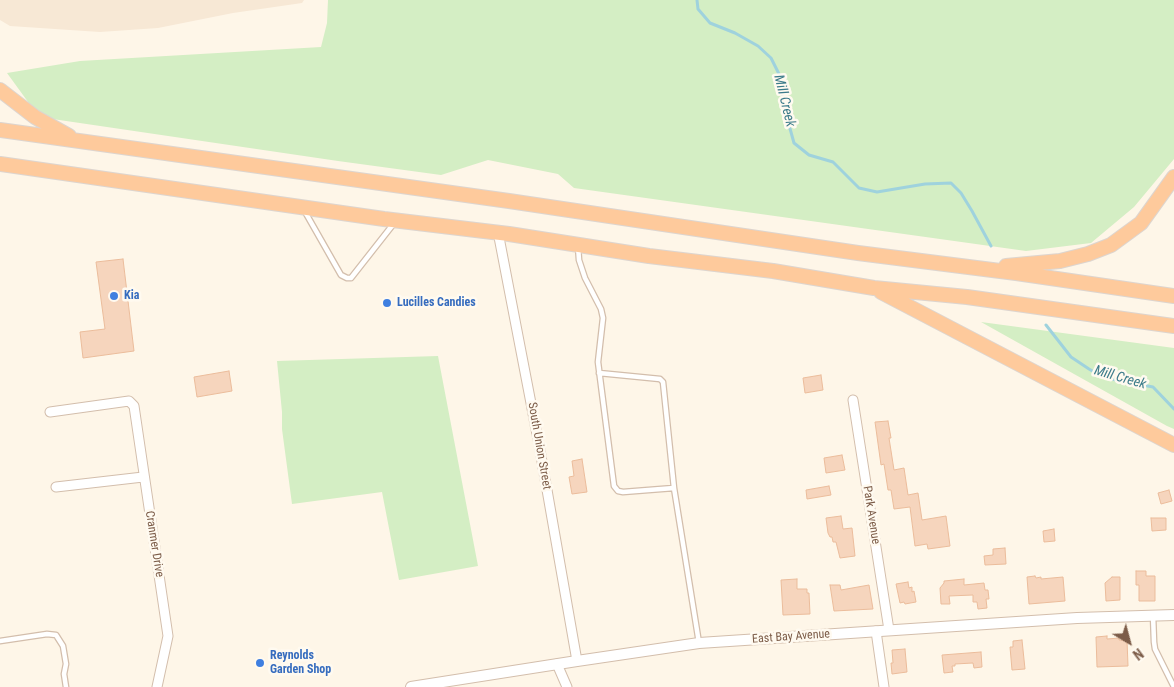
<!DOCTYPE html>
<style>
body{margin:0}
#map{position:relative;width:1174px;height:687px;overflow:hidden;background:#fef6e8;font-family:"Roboto Condensed",sans-serif}
canvas{display:block}
.north{position:absolute;left:1104px;top:617px;width:50px;height:50px;-webkit-text-stroke:4px #fffaf0;paint-order:stroke;rotate:143deg;font-size:14px;font-weight:700;line-height:20px;text-align:center;color:#7c5c48}
.north::after{content:'';display:block;margin:auto;width:18px;height:22px;background:#7c5c48;clip-path:polygon(50% 0,100% 100%,50% 72%,0 100%)}
</style>
<div id="map">
<canvas width="1174" height="687"></canvas>
<div class="north">N</div>
</div>
<script>
const context = document.querySelector('canvas').getContext('2d');
context.lineJoin = 'round';
function paint(path, color) {
  context.fillStyle = color;
  context.fill(path, 'evenodd');
}
function poly(rows) {
  const path = new Path2D();
  for (const r of rows) {
    path.moveTo(r[0], r[1]);
    for (let i = 2; i < r.length; i += 2) path.lineTo(r[i], r[i + 1]);
  }
  return path;
}
function stroke(path, color, width, dash) {
  context.strokeStyle = color;
  context.lineWidth = width;
  context.lineCap = dash ? 'butt' : 'round';
  context.setLineDash(dash || []);
  context.stroke(path);
}
function write(font, color, halo, rows, align = 'center') {
  context.font = font + ' "Roboto Condensed",sans-serif';
  context.lineWidth = 5;
  context.setLineDash([]);
  context.textBaseline = 'middle';
  context.strokeStyle = halo;
  context.fillStyle = color;
  for (const [text, x, y, turn = 0] of rows) {
    context.save();
    context.translate(x, y);
    context.rotate((+turn || 0) * Math.PI / 180);
    context.textAlign = isNaN(turn) ? turn : align;
    if (halo) context.strokeText(text, 0, 0);
    context.fillText(text, 0, 0);
    context.restore();
  }
}
const residential = poly([
 [0,0,304,0,302,3,233,13,158,28,100,32,10,26,0,20]
]);
const green = poly([
 [328,0,1174,0,1174,159,1134,207,1091,243,1026,251,574,188,558,174,488,160,441,175,338,161,39,117,7,73,80,61,321,47,327,23],
 [981,322,1174,348,1174,429,1167,426],
 [438,356,478,566,399,580,382,492,292,504,282,429,282,412,277,361]
]);
const stream = poly([
 [697,0,698,9,710,23,735,33,758,46,771,58,780,76,784,107,794,143,809,155,833,162,859,188,877,192,925,184,951,183,961,193,972,211,991,246],
 [1046,325,1071,357,1089,369,1099,375,1116,380,1153,387,1174,409]
]);
const building = poly([
 [123,259,134,351,83,358,80,332,105,329,96,262,123,259],
 [229,371,232,391,197,397,194,377,229,371],
 [821,375,823,390,805,393,803,378,821,375],
 [888,421,891,438,889,438,894,470,904,468,908,495,918,493,922,520,946,516,950,546,928,549,927,544,915,546,910,507,894,509,891,490,888,490,884,464,881,465,875,422,888,421],
 [842,455,845,470,826,473,824,458,842,455],
 [582,459,587,492,572,494,569,477,574,476,572,461,582,459],
 [829,486,831,495,807,499,806,490,829,486],
 [1169,490,1172,501,1161,504,1158,493,1169,490],
 [841,516,843,529,852,528,855,556,840,558,836,542,833,542,832,537,830,537,828,533,826,518,841,516],
 [1151,518,1166,518,1166,530,1152,531,1151,518],
 [1054,529,1055,541,1044,542,1043,531,1054,529],
 [1005,548,1006,564,985,565,984,556,993,555,993,549,1005,548],
 [1136,571,1146,571,1146,576,1155,576,1155,601,1139,601,1139,585,1136,585,1136,571],
 [1035,576,1036,578,1041,577,1041,579,1063,577,1065,601,1029,604,1027,577,1035,576],
 [1112,577,1120,577,1120,600,1106,601,1105,583,1112,577],
 [797,579,797,589,807,589,807,593,809,593,810,614,783,615,781,580,797,579],
 [964,579,964,585,984,583,985,590,988,590,989,599,986,599,987,608,978,609,977,602,973,602,973,595,949,596,950,604,941,604,940,588,944,583,944,581,964,579],
 [908,582,909,588,912,587,912,592,914,591,916,602,905,604,904,602,900,603,896,584,908,582],
 [830,585,840,585,841,590,869,585,873,609,834,611,830,585],
 [1107,636,1107,639,1119,638,1119,640,1127,640,1128,666,1097,667,1096,637,1107,636],
 [1022,640,1025,669,1012,670,1010,647,1013,647,1013,641,1022,640],
 [905,649,907,672,892,674,891,663,893,663,892,650,905,649],
 [981,652,982,667,974,668,973,663,955,664,955,666,952,666,953,672,944,673,942,655,981,652]
]);
const service = poly([
 [304,210,341,275,347,278,351,278,395,222],
 [578,246,579,260,585,278,601,309,603,318,598,362,614,486,618,491,623,492,674,488,699,643],
 [599,373,660,379,663,382,674,488],
 [1153,615,1154,642,1155,649,1174,687],
 [0,641,47,634,56,635,63,646,66,664,64,674,66,687]
]);
const minor = poly([
 [498,232,540,450,577,661],
 [853,400,889,630],
 [50,412,129,401,134,406,168,636,157,687],
 [56,487,143,477],
 [876,631,884,687],
 [557,664,567,687]
]);
const tertiary = poly([
 [411,687,577,661,699,643,1077,618,1174,615]
]);
const trunk = poly([
 [0,90,35,117,69,136],
 [0,130,509,201,858,253,1016,273,1174,296],
 [0,164,384,219,509,234,649,256,773,271,874,288,967,297,1174,326],
 [1006,266,1060,261,1088,254,1111,245,1141,223,1174,177],
 [881,292,1174,445]
]);
const markers = [
 [114,296,5,"#3f7fe0"],
 [387,303,5,"#3f7fe0"],
 [260,663,5,"#3f7fe0"]
];
const shopNames = [
 ["Kia",124,296],
 ["Lucilles Candies",397,303],
 ["Reynolds",270,656],
 ["Garden Shop",270,670]
];
const streetNames = [
 ["South Union Street",539,446,80],
 ["Park Avenue",871,515,81],
 ["Cranmer Drive",154,544,81],
 ["East Bay Avenue",791,637,-4]
];
const waterNames = [
 ["Mill Creek",784,101,76],
 ["Mill Creek",1120,378,16]
];
paint(residential, '#f7e8d5');
paint(green, '#d4eec4');
stroke(stream, '#9fd2dd', 3);
paint(building, '#f6d5bd');
stroke(building, '#ebbc9b', 1);
stroke(service, '#d3beac', 7);
stroke(minor, '#d3beac', 11);
stroke(tertiary, '#d3beac', 12);
stroke(trunk, '#ddd5cf', 16);
stroke(service, '#fff', 4.5);
stroke(minor, '#fff', 9);
stroke(tertiary, '#fff', 10);
stroke(trunk, '#feca9c', 14);
for (const [x, y, r, color] of markers) {
  const dot = new Path2D();
  dot.arc(x, y, r, 0, 2 * Math.PI);
  context.fillStyle = color;
  context.fill(dot);
  stroke(dot, '#fffaf0', 2);
}
write('bold 12px', '#366cbe', '#fffaf0', shopNames, 'left');
write('12px', '#7c5c48', '#fffaf0', streetNames);
write('italic 14px', '#3c7b8a', '#fffaf0', waterNames);
</script>
